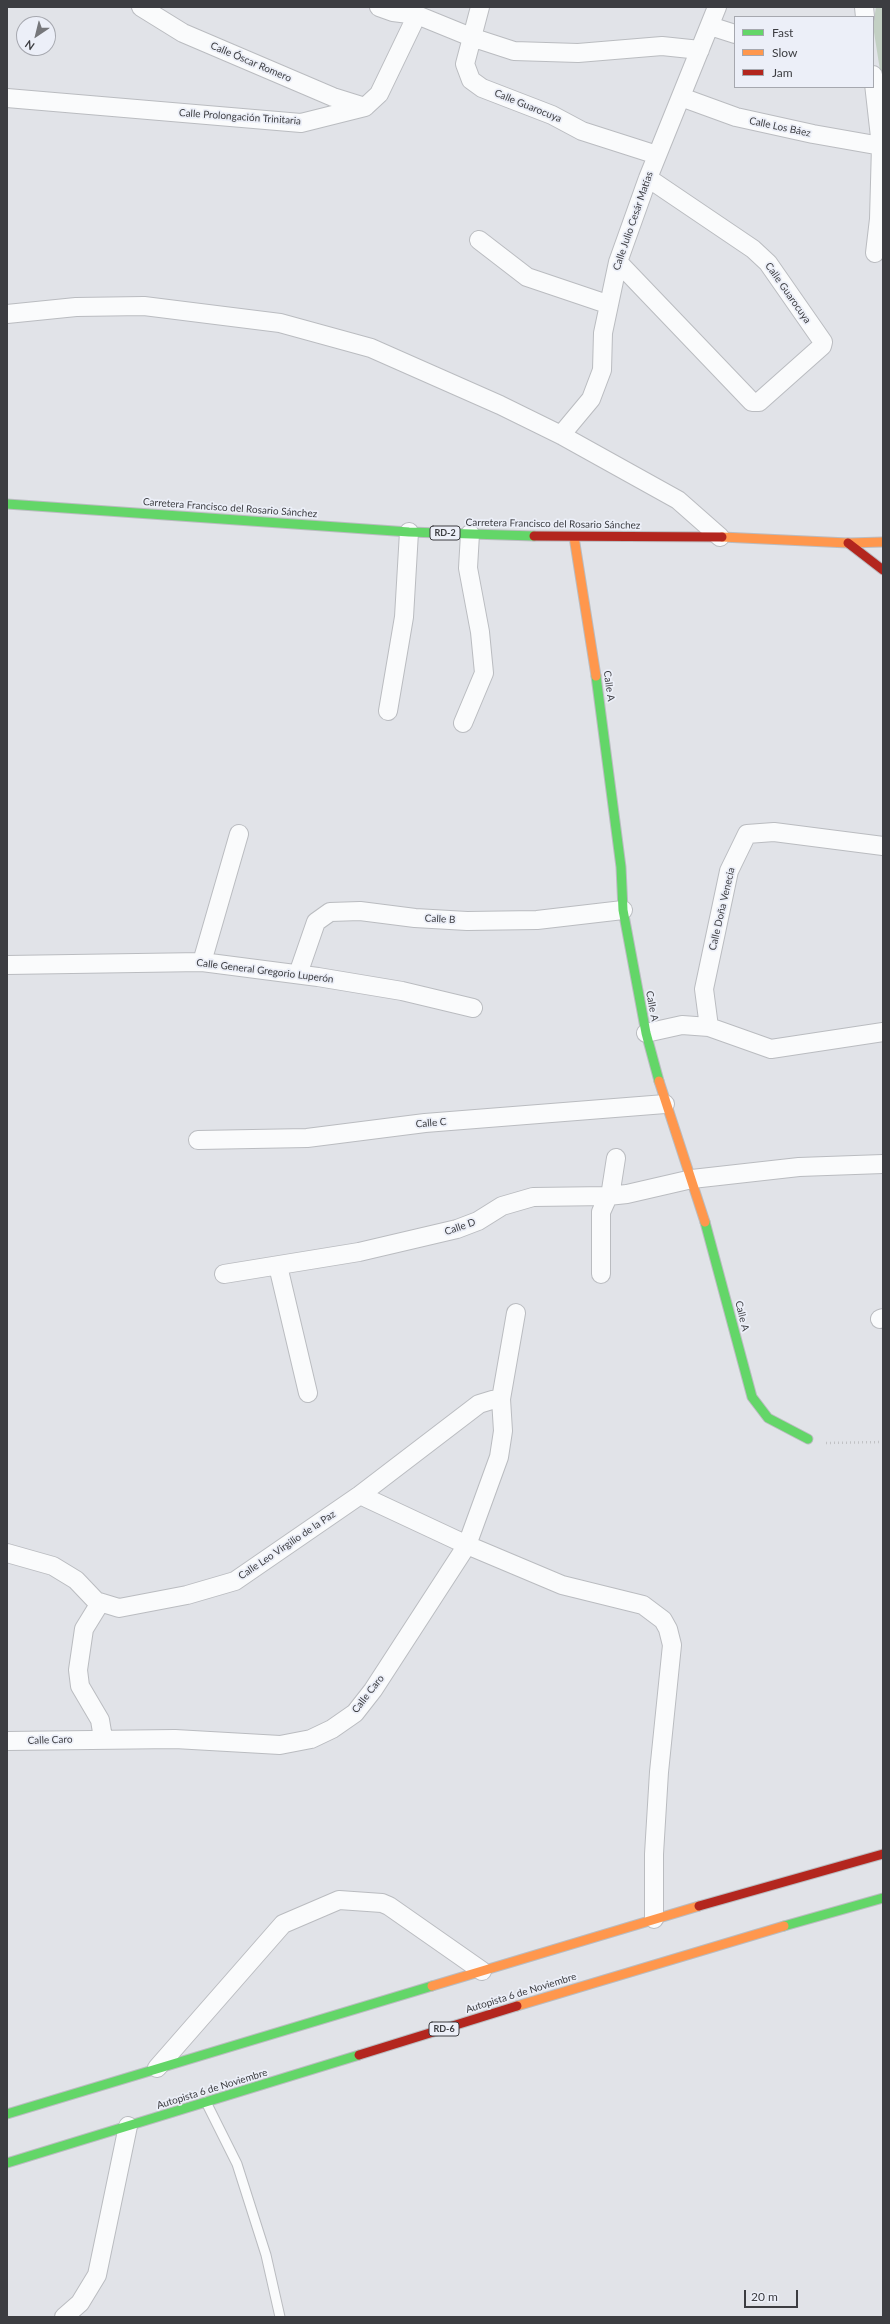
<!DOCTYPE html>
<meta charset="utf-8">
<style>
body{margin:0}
#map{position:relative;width:890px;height:2324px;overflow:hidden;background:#e1e3e8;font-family:Lato,sans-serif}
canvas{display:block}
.frame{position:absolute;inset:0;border:8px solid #3c3d41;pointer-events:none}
.legend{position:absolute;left:734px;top:16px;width:140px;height:72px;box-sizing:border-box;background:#eceff8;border:1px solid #a6a8af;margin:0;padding:5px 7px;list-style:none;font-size:12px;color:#3c3d41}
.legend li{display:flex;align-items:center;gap:8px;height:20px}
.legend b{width:20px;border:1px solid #a6a8af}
.north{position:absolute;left:16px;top:16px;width:40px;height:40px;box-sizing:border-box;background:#eceff8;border:1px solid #a6a8af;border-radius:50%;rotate:215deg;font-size:11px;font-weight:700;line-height:16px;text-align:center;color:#3c3d41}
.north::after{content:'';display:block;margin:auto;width:14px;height:18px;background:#76777b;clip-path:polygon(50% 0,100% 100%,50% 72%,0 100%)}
.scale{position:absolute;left:744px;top:2290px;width:54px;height:18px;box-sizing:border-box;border:2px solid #3c3d41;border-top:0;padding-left:5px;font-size:12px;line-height:14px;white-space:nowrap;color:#3c3d41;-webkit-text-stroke:3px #eceff8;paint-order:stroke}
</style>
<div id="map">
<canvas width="890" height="2324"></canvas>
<div class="frame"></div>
<ul class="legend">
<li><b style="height:5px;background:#63d668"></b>Fast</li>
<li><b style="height:5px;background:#ff974d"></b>Slow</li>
<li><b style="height:5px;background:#b3261e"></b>Jam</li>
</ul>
<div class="north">N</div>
<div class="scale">20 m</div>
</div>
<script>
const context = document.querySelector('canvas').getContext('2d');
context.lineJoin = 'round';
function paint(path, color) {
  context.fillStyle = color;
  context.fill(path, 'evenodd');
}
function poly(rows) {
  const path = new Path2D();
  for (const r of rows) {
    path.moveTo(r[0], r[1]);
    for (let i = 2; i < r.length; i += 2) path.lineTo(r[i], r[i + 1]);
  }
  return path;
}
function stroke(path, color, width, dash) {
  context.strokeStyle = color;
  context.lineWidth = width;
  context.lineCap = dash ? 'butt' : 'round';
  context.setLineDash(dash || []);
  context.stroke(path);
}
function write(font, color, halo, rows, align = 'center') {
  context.font = font + ' Lato,sans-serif';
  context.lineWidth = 3.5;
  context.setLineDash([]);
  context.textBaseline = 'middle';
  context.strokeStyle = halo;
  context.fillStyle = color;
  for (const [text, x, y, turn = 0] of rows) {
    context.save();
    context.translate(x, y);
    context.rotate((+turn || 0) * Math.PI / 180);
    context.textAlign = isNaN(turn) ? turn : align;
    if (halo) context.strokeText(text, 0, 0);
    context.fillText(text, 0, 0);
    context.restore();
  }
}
const green = poly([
 [876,7,883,7,883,89,873,26]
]);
const path = poly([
 [826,1443,883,1442]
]);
const lane = poly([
 [206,2102,237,2164,266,2255,280,2317]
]);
const street = poly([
 [141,7,183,33,333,97,365,107],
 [379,7,393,12,417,15,471,37,514,51,578,53,662,46,700,50],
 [480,7,465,64,471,80,482,88,552,115,582,131,657,155],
 [864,7,865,17],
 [710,26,735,34],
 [873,75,881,146,879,219,875,253],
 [681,97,736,117,813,134,881,146],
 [7,98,301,123,365,107,379,94,417,15],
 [479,240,527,277,607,304],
 [618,262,752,402,759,402,822,346,823,342,768,263,753,249,648,178],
 [7,314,76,307,144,306,280,323,371,348,500,405,561,435,678,500,720,537],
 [561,435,591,399,602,370,603,333,618,262,648,178,717,7],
 [388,711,404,617,409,532],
 [463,723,484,673,480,632,468,568,470,534],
 [202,962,239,834],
 [7,965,202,962,318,977,402,991,473,1008],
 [298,974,316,922,330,912,360,911,415,918,467,921,537,920,623,910],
 [709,1027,704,989,729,871,747,834,774,832,883,846],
 [646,1033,682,1025,709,1027,771,1049,883,1032],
 [198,1140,307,1138,425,1123,665,1104],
 [278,1266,308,1393],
 [224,1274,359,1252,457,1229,478,1221,502,1206,533,1197,608,1196,627,1194,692,1179,799,1167,883,1164],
 [601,1274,601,1212,611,1190,616,1158],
 [880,1319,883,1318],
 [360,1495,467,1545,562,1585,643,1605,663,1620,668,1629,672,1645,659,1772,654,1854,654,1919],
 [7,1553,53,1566,76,1580,96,1601,119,1608,187,1595,235,1581,360,1495,479,1404,492,1400,501,1399],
 [100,1603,84,1629,78,1670,80,1686,100,1720,103,1738],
 [7,1741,175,1739,280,1745,311,1739,332,1729,355,1713,373,1690,467,1545,499,1457,503,1431,501,1399,516,1313],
 [157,2068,283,1924,339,1900,382,1903,389,1906,482,1971],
 [64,2317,80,2303,97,2275,128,2126]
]);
const fast = poly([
 [7,504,409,532,534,536],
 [596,676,621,867,623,910,646,1033,659,1081],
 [705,1222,752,1397,768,1418,808,1439],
 [784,1926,883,1898],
 [7,2114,432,1986],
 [7,2163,359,2055]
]);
const slow = poly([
 [574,537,596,676],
 [722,537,848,543,883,542],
 [659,1081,705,1222],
 [432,1986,699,1906],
 [517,2006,784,1926]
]);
const jam = poly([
 [534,536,722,537],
 [848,543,883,570],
 [699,1906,883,1854],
 [359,2055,517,2006]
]);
const shields = [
 [445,533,30],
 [444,2029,30]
];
const shieldNames = [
 ["RD-2",445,533],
 ["RD-6",444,2029]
];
const streetNames = [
 ["Calle Óscar Romero",251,62,23],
 ["Calle Guarocuya",528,106,22],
 ["Calle Prolongación Trinitaria",240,117,4],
 ["Calle Los Báez",780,127,12],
 ["Calle Julio Cesár Matías",633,221,-71],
 ["Calle Guarocuya",788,293,55],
 ["Carretera Francisco del Rosario Sánchez",230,508,4],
 ["Carretera Francisco del Rosario Sánchez",553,524,1],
 ["Calle A",609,686,82],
 ["Calle Doña Venecia",722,909,-77],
 ["Calle B",440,919,3],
 ["Calle General Gregorio Luperón",265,971,7],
 ["Calle A",652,1006,79],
 ["Calle C",431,1123,-5],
 ["Calle D",460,1227,-19],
 ["Calle A",742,1316,76],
 ["Calle Leo Virgilio de la Paz",287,1545,-34],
 ["Calle Caro",368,1694,-52],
 ["Calle Caro",50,1740,-2],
 ["Autopista 6 de Noviembre",521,1993,-17],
 ["Autopista 6 de Noviembre",212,2089,-17]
];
paint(green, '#c3d0c4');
stroke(lane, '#babcc0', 11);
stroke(street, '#babcc0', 20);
stroke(fast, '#babcc0', 11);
stroke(slow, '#babcc0', 11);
stroke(jam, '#babcc0', 11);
stroke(path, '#c1c2c5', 2.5, [1, 3]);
stroke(lane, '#fafbfc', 9);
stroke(street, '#fafbfc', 18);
stroke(fast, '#63d668', 9);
stroke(slow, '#ff974d', 9);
stroke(jam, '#b3261e', 9);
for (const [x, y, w] of shields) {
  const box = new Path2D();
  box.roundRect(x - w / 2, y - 7, w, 14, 3);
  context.fillStyle = '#eceff8';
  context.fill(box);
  stroke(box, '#3c3d41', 1);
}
write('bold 9px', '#3c3d41', null, shieldNames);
write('10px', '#3c3d41', '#eceff8', streetNames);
</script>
